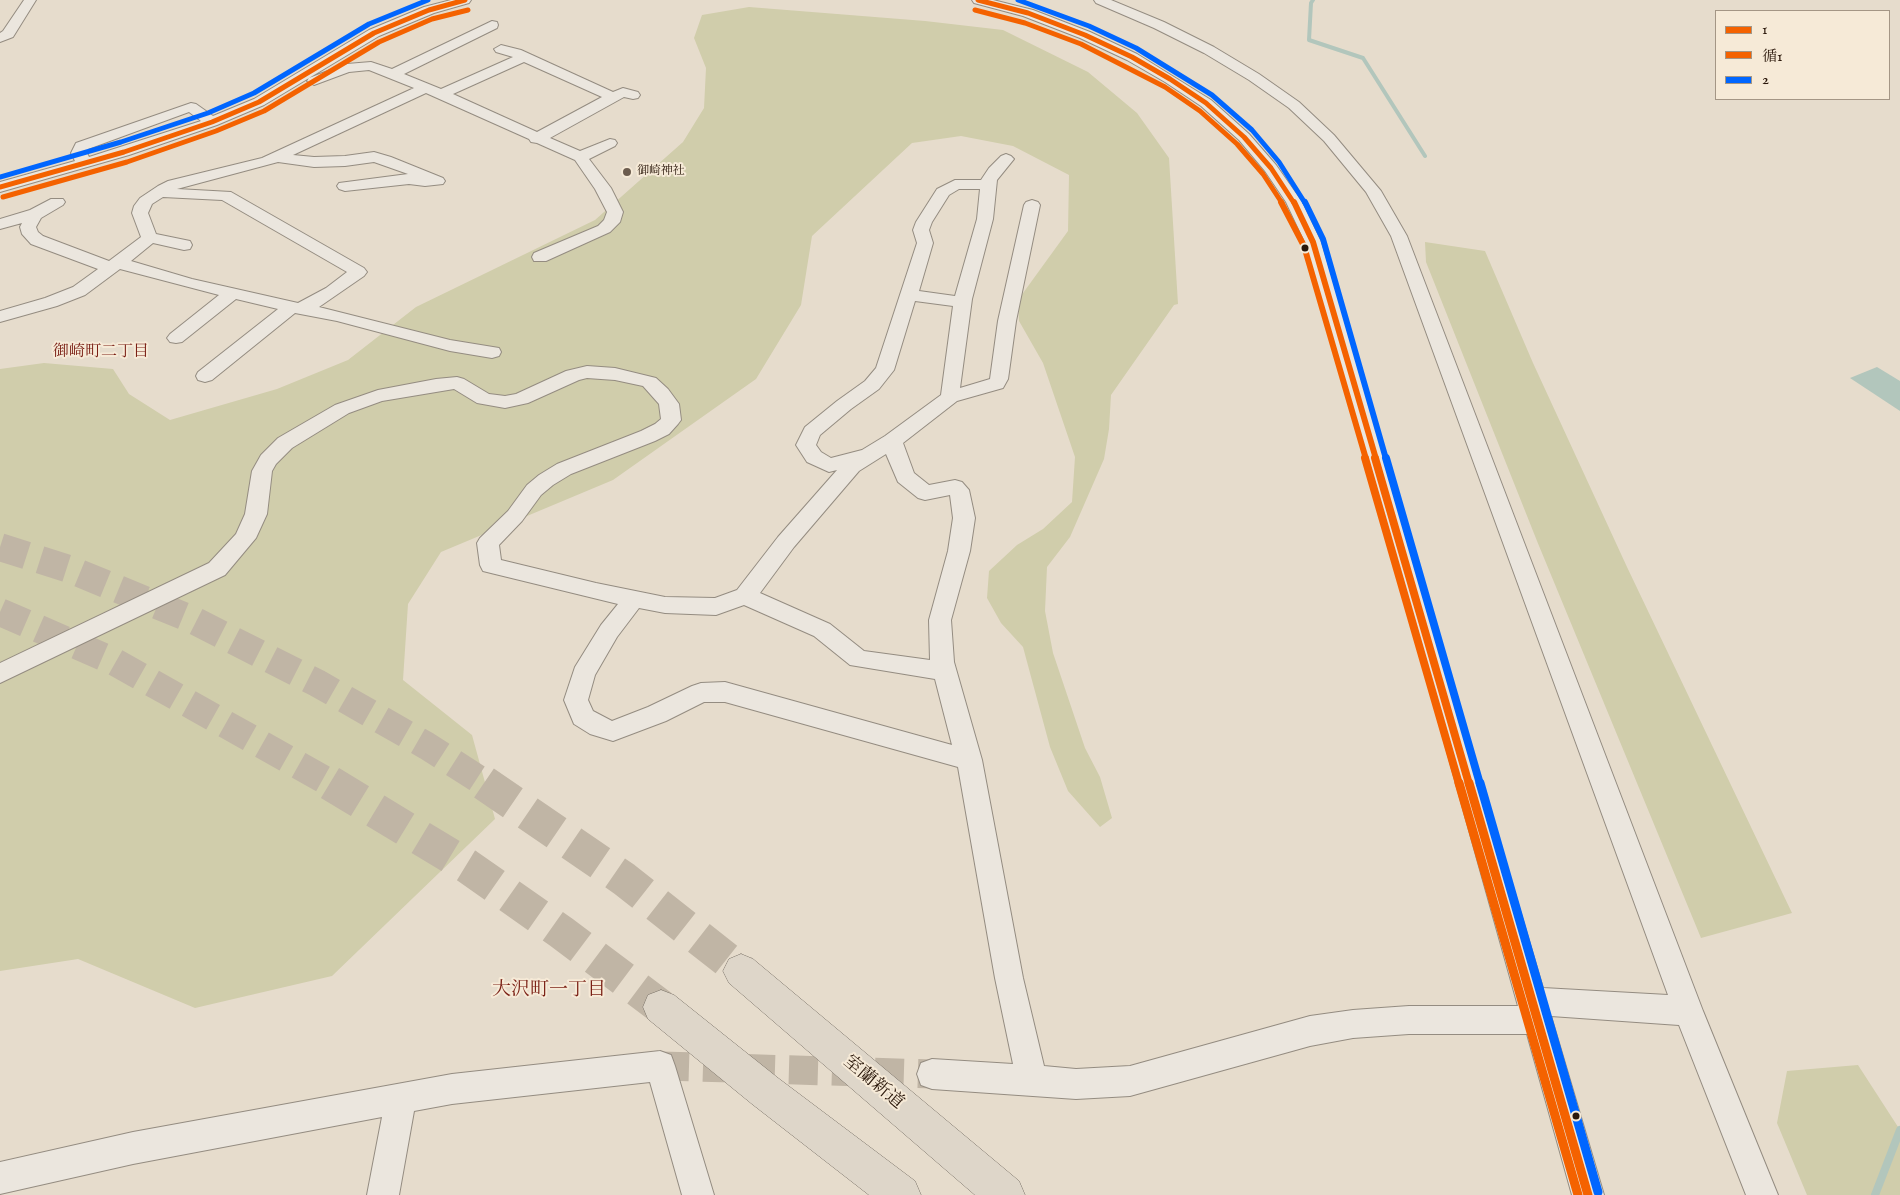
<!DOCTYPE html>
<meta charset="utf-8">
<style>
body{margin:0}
#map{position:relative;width:1900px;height:1195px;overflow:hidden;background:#e6dccc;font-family:"IM FELL English","Noto Serif JP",serif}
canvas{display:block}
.legend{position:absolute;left:1715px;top:10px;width:175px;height:90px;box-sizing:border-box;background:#f6ead7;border:1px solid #a49685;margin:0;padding:6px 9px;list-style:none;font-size:15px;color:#2a170a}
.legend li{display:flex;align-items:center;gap:10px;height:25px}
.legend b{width:25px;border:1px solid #a49685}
</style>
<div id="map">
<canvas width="1900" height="1195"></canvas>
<ul class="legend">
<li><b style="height:6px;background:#f46200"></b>1</li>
<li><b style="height:6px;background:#f46200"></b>循1</li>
<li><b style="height:6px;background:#06f"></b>2</li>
</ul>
</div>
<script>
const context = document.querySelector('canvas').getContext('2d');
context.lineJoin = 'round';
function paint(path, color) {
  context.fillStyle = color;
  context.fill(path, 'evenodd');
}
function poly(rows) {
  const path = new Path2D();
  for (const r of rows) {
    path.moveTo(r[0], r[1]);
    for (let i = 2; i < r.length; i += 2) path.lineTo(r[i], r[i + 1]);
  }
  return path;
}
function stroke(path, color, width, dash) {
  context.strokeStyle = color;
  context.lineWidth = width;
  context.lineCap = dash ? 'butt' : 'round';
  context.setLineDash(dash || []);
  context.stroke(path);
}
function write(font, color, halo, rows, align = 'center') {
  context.font = font + ' "IM FELL English","Noto Serif JP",serif';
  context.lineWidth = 4;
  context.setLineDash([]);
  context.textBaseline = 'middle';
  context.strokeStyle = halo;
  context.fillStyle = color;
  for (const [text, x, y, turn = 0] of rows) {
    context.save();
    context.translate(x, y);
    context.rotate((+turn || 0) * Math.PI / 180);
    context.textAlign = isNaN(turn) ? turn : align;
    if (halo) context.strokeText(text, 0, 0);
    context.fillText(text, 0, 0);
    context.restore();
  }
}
const green = poly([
 [749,7,925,21,1003,30,1088,72,1137,113,1169,158,1178,304,1174,305,1111,395,1109,429,1104,459,1070,537,1047,567,1045,611,1053,653,1085,748,1100,777,1112,818,1100,827,1068,791,1050,747,1023,647,1001,623,987,598,989,571,1017,545,1043,529,1072,502,1075,457,1043,363,1019,321,1018,300,1068,231,1069,175,1013,146,961,136,912,143,812,236,801,305,756,379,613,480,441,552,408,604,403,680,472,735,495,819,332,976,195,1008,78,959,0,971,0,369,44,363,113,369,129,394,170,420,277,389,348,360,416,307,595,220,683,142,704,108,706,68,694,38,702,15],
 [1425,242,1485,251,1533,363,1627,567,1792,913,1701,938,1537,541,1426,262],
 [1858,1065,1900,1130,1900,1195,1807,1195,1777,1123,1787,1071]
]);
const water = poly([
 [1877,367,1900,381,1900,411,1850,378]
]);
const streamFar1 = poly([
 [1313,0,1311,3,1309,40,1363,58,1425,156]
]);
const stream = poly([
 [1875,1195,1900,1130]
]);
const minorTunnel = poly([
 [660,1066,932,1074]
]);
const highwayTunnelFar1 = poly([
 [0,547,69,569,191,619,317,683,427,746,486,784],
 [0,612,113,661,332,784]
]);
const highwayTunnel = poly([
 [330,783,467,866,561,932,661,1007],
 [484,783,624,879,741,971]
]);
const minor = poly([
 [24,0,36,0,13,37,0,42,0,33,3,31,24,0],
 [451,0,471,0,469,3,434,13,379,36,264,105,217,125,129,155,0,192,0,182,75,161,71,153,76,143,191,103,196,104,213,116,254,99,369,30,424,7,451,0],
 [189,112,201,121,89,157,87,153,88,149,189,112],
 [972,0,993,0,1033,10,1090,32,1137,54,1211,100,1249,134,1276,165,1302,202,1321,242,1543,988,1668,995,1391,236,1366,192,1324,141,1289,108,1249,80,1204,53,1154,28,1096,3,1094,0,1111,0,1164,22,1214,47,1259,74,1299,102,1334,135,1381,191,1407,236,1703,1011,1778,1195,1746,1195,1679,1025,1551,1016,1604,1195,1572,1195,1527,1034,1409,1034,1353,1038,1310,1046,1130,1096,1076,1099,932,1089,921,1085,917,1074,921,1063,932,1059,1013,1064,995,978,958,767,725,702,704,702,666,721,613,741,590,734,574,724,564,700,575,667,601,625,618,604,491,573,483,571,480,565,477,543,480,538,508,511,527,485,539,475,557,464,641,431,655,424,661,419,659,404,643,386,615,380,587,378,579,380,528,403,505,408,477,403,454,389,382,401,349,413,292,448,276,464,272,471,267,514,256,538,225,575,0,683,0,663,209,563,236,534,245,514,252,471,261,455,278,438,335,405,378,390,436,379,457,377,464,379,489,394,505,396,516,394,566,371,587,366,615,368,656,378,668,389,679,404,681,420,678,424,669,434,655,441,571,474,553,485,541,495,522,521,499,545,501,560,596,583,665,597,715,598,737,590,778,537,837,470,829,472,807,462,796,445,805,427,837,401,865,381,876,368,917,243,913,230,916,222,937,189,955,180,981,180,989,168,1001,156,1006,154,1011,156,1014,159,997,180,993,219,972,299,960,388,990,379,998,321,1024,205,1026,202,1032,200,1038,202,1040,205,1016,321,1008,379,1003,388,957,401,903,443,914,473,929,485,955,480,962,482,969,490,975,518,970,551,951,620,954,662,982,760,1023,978,1044,1066,1076,1069,1130,1066,1310,1016,1353,1010,1409,1006,1518,1006,1305,242,1286,202,1265,171,1239,140,1201,106,1165,82,1127,60,1080,38,1023,16,974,3,972,0],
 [959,189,980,189,977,219,955,296,919,291,933,243,929,230,932,222,949,195,959,189],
 [915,301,953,306,941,395,885,436,862,450,831,458,821,452,816,445,820,435,851,409,879,389,894,370,915,301],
 [886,454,898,482,918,498,925,500,950,495,953,518,948,551,929,620,930,660,864,651,830,624,760,593,794,547,859,471,886,454],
 [744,605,814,636,850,665,935,679,952,745,725,682,701,683,692,686,648,707,612,721,593,711,588,700,595,675,617,637,639,608,665,613,716,615,744,605],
 [492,21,497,22,498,25,497,28,404,74,441,89,513,57,496,52,494,49,501,45,521,50,613,92,623,88,638,92,640,95,638,98,633,99,624,97,550,138,580,151,610,139,615,140,617,143,615,146,589,159,611,188,623,212,620,222,610,232,546,261,534,261,532,257,534,253,598,226,604,220,607,212,595,189,575,160,537,143,531,142,529,139,426,93,293,155,314,157,345,156,374,152,391,157,443,178,445,181,443,184,425,186,409,184,345,191,339,189,337,186,339,183,408,174,374,162,345,166,314,167,278,162,177,189,231,192,364,268,367,272,364,276,319,307,450,340,499,348,501,352,499,356,492,358,450,351,337,321,295,313,212,380,205,382,198,380,196,376,198,372,278,309,236,299,182,342,176,343,170,342,167,338,170,334,219,295,120,269,85,295,57,306,0,322,0,311,45,298,73,287,98,269,31,244,22,234,20,227,22,223,0,229,0,219,30,210,51,199,63,199,65,202,63,205,41,218,36,227,38,232,43,236,109,261,141,237,132,213,134,206,140,198,158,186,168,181,262,158,414,88,369,70,349,72,314,85,307,81,309,78,347,64,371,62,392,69,492,21],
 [524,62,602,97,537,132,453,94,524,62],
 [163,197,222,200,347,272,326,288,298,303,192,279,131,261,153,243,184,250,190,249,192,245,190,241,156,234,148,213,152,204,163,197],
 [660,1051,671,1055,675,1066,714,1195,682,1195,650,1082,452,1104,414,1111,399,1195,367,1195,382,1117,133,1164,0,1194,0,1162,133,1132,452,1074,660,1051]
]);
const highway = poly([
 [741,954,753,959,1019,1181,1025,1195,975,1195,729,983,723,971,729,959,741,954],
 [661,990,674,995,778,1078,915,1181,921,1195,869,1195,752,1104,648,1019,643,1007,648,995,661,990]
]);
const bus1Far3 = poly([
 [978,0,1028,13,1085,35,1132,57,1170,79,1206,103,1244,137,1271,168,1294,203],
 [0,187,124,152,212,122,259,102,374,33,429,10,465,0]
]);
const bus1Far2 = poly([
 [1294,202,1313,242,1376,459]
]);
const bus1Far1 = poly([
 [1375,458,1469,784]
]);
const bus1 = poly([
 [1469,783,1588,1195]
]);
const bus2Far3 = poly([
 [975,10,1025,23,1081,44,1165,87,1200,111,1237,144,1263,174,1282,203],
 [3,197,127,162,216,131,264,111,379,42,432,19,468,10]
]);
const bus2Far2 = poly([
 [1281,202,1304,246,1366,459]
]);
const bus2Far1 = poly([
 [1365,458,1459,784]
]);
const bus2 = poly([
 [1459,783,1578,1195]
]);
const bus3Far3 = poly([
 [1018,0,1089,26,1136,48,1212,95,1252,130,1279,162,1305,203],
 [0,177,121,142,208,113,254,93,369,24,428,0]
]);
const bus3Far2 = poly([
 [1305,202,1323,239,1386,459]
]);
const bus3Far1 = poly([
 [1386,458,1480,784]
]);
const bus3 = poly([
 [1480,783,1598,1192]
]);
const markers = [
 [627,172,5,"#6c5c4e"],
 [1305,248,4.5,"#2a170a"],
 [1576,1116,4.5,"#2a170a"]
];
const farPoinames = [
 ["御崎神社",637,172]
];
const neighbourhoodNames = [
 ["御崎町二丁目",101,353]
];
const nearStreetnames = [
 ["室蘭新道",873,1083,40]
];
const nearNeighbourhoodnames = [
 ["大沢町一丁目",549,991]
];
paint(green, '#d0cdab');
paint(water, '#b2c6bc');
stroke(streamFar1, '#b2c6bc', 4);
stroke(stream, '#b2c6bc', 8);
stroke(minorTunnel, '#c0b5a5', 29, [29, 14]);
stroke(highwayTunnelFar1, '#c0b5a5', 28, [28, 14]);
stroke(highwayTunnel, '#c0b5a5', 35, [35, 18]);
stroke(minor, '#948c81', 2);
stroke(highway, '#797167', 1);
paint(minor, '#ebe6de');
paint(highway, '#ded6c9');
stroke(bus1Far3, '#f46200', 5);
stroke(bus1Far2, '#f46200', 6);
stroke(bus1Far1, '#f46200', 8);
stroke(bus1, '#f46200', 9);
stroke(bus2Far3, '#f46200', 5);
stroke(bus2Far2, '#f46200', 6);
stroke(bus2Far1, '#f46200', 8);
stroke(bus2, '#f46200', 9);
stroke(bus3Far3, '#06f', 5);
stroke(bus3Far2, '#06f', 6);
stroke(bus3Far1, '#06f', 8);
stroke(bus3, '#06f', 9);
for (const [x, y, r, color] of markers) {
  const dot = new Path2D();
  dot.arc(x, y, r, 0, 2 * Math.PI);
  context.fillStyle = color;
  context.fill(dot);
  stroke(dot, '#f6ead7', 2);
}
write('12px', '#2a170a', '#f6ead7', farPoinames, 'left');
write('16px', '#7a1f14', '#f6ead7', neighbourhoodNames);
write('18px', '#2a170a', '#f6ead7', nearStreetnames);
write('19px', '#7a1f14', '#f6ead7', nearNeighbourhoodnames);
</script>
